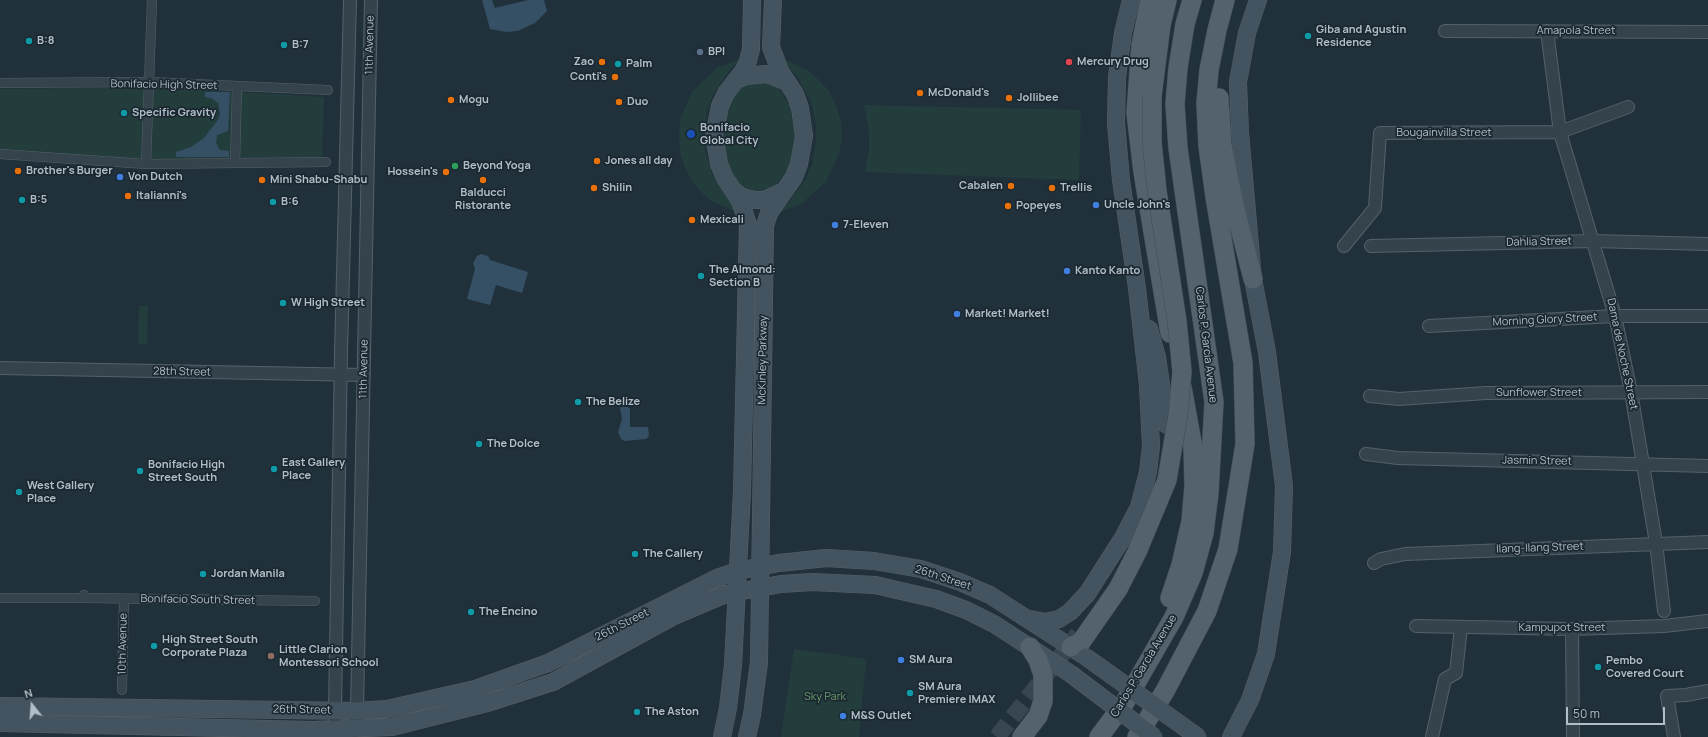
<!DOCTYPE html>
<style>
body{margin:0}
#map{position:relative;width:1708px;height:737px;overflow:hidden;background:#21313c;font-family:Manrope,sans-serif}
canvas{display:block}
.north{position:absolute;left:12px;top:685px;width:40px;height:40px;-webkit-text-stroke:3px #1b2831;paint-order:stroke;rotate:343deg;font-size:11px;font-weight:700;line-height:16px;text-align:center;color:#b1bec8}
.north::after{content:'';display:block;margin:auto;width:14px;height:18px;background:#b1bec8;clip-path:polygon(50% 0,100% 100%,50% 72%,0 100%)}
.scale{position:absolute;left:1566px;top:707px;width:99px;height:18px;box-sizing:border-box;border:2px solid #b1bec8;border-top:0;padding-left:5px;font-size:12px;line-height:14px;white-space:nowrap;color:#b1bec8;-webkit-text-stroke:3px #1b2831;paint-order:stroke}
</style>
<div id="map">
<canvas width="1708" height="737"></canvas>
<div class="north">N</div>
<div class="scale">50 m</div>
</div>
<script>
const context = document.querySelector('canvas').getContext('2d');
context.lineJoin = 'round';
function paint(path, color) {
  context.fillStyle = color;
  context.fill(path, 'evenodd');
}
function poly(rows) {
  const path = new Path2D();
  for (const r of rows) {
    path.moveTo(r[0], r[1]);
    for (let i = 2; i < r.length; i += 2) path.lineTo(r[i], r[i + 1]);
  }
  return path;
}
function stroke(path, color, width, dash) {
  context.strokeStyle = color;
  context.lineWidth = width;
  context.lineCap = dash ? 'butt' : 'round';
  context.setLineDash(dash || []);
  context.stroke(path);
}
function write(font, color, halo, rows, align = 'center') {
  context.font = font + ' Manrope,sans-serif';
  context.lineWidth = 3.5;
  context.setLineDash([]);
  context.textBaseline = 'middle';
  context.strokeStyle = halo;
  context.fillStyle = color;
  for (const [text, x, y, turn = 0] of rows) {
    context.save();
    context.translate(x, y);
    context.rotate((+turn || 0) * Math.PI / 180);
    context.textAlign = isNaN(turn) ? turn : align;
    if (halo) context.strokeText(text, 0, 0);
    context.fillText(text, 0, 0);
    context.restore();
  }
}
const green = poly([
 [780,57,807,70,819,80,829,91,836,106,841,122,842,138,839,154,826,182,801,204,773,215,786,205,805,180,813,163,816,141,816,124,812,104,797,76],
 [744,58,732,67,714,93,707,110,704,132,705,149,710,168,717,183,737,212,715,203,703,194,693,182,685,168,680,152,679,136,680,119,693,91,717,68],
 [751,80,774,83,779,89,790,106,795,136,793,154,788,169,772,190,757,196,742,187,735,178,724,153,723,134,726,114,730,104,740,89],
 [152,87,324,97,322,157,149,159,0,151,0,89],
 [864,105,1081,110,1079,180,865,172,869,151,869,130],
 [139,306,148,306,147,344,138,344],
 [794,649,866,659,859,737,781,737]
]);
const water = poly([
 [482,0,492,0,495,8,528,0,544,0,547,11,535,23,518,31,506,32,490,29],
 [205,92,230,92,228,131,217,135,216,143,220,150,229,151,229,157,176,157,176,152,191,147,204,138,218,120,220,114,218,103,211,98,205,97],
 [481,254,488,256,490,260,528,272,522,293,496,285,490,305,467,299,475,269,473,263,477,256],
 [623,406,630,408,630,427,648,427,649,436,646,439,625,441,621,439,618,432,622,419,620,408]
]);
const secondaryTunnel = poly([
 [997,737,1078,634]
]);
const pedestrian = poly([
 [0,83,149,82,328,90],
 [0,154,146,164,326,162],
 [235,163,237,87],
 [146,164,152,0],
 [0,598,86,598,84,595],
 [86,598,315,601],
 [122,690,124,599]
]);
const minor = poly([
 [1445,31,1708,32],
 [1547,31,1560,132,1615,316,1631,392,1656,543,1664,611],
 [1344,246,1375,208,1380,133,1560,132,1628,107],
 [1371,246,1593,241,1708,244],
 [1429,326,1615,316,1708,316],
 [0,368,364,375],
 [1370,396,1399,399,1486,393,1708,392],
 [1366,454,1398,458,1708,466],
 [1374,563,1381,559,1405,554,1708,542],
 [1416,626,1572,629,1664,626,1708,621],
 [1572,629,1573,737],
 [339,736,336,730,335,711,341,352,350,0],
 [351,736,354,730,357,711,371,0],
 [1432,737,1445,679,1456,673,1461,627],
 [1674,737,1667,696,1686,695,1708,691]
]);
const secondary = poly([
 [735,81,745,76,767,74,787,82],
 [733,190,742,197,754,200,765,200,784,191],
 [1149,329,1157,357,1167,425],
 [1030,619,1045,622,1059,619,1070,612,1087,594,1124,536,1139,507,1148,472,1151,446,1148,385,1137,288,1121,180,1116,123,1117,77,1123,33,1131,0],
 [0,706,357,711,387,709,475,689,548,663,717,578,737,571,779,563,826,558,874,561,921,569,960,582,990,595,1083,655],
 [0,723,312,730,392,727,491,702,553,682,672,617,726,594,781,584,812,582,875,585,936,599,966,610,994,624,1071,674],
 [722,737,728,708,733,665,742,491,748,224,740,201,725,178,719,164,714,135,720,106,726,93,744,70,748,61,751,49,752,0],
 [747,737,752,715,759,662,765,226,769,213,794,177,799,164,804,136,800,108,795,94,780,71,771,47,773,0],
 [1231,737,1250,700,1266,654,1282,552,1284,486,1267,352,1253,279,1240,133,1238,82,1247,33,1258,0]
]);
const primary = poly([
 [1150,0,1141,45,1136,113,1143,172,1170,333],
 [1152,96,1161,25,1167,0],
 [1219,98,1222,145,1234,205,1253,279],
 [1170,598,1181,565,1191,521,1194,486,1193,448,1182,387],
 [1071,647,1081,642,1118,589],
 [1022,737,1038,716,1043,701,1043,675,1038,660,1030,647],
 [1099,737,1125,702,1174,617,1193,573,1204,533,1209,493,1214,402,1178,148,1175,104,1178,68,1185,24,1192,0],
 [1137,737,1165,691,1207,611,1228,549,1245,444,1243,363,1215,197,1208,146,1206,103,1209,70,1217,30,1225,0]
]);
const secondaryBridge = poly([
 [1086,657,1198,737],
 [1071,674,1154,737]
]);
const primaryBridge = poly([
 [1118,589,1137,552,1167,480,1178,415,1182,372,1177,321,1157,191,1152,142,1152,96]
]);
const markers = [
 [1308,36,4,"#0f9aa8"],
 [29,41,4,"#0f9aa8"],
 [284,45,4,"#0f9aa8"],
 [700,52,4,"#5c6f8a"],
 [602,62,4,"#e8710a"],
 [1069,62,4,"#e0444e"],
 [618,64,4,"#0f9aa8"],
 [615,77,4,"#e8710a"],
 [920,93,4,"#e8710a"],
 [1009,98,4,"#e8710a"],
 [451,100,4,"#e8710a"],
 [619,102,4,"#e8710a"],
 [124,113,4,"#0f9aa8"],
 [691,134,5,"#1a4fb4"],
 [597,161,4,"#e8710a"],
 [455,166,4,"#2e9e5b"],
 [18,171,4,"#e8710a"],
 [446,172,4,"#e8710a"],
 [120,177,4,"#3f7fe0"],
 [262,180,4,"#e8710a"],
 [483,180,4,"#e8710a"],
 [1011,186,4,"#e8710a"],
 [594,188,4,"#e8710a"],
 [1052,188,4,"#e8710a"],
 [128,196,4,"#e8710a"],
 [22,200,4,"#0f9aa8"],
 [273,202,4,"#0f9aa8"],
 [1096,205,4,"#3f7fe0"],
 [1008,206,4,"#e8710a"],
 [692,220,4,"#e8710a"],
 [835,225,4,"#3f7fe0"],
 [1067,271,4,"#3f7fe0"],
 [701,276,4,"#0f9aa8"],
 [283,303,4,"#0f9aa8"],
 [957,314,4,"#3f7fe0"],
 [578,402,4,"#0f9aa8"],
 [479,444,4,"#0f9aa8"],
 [274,469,4,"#0f9aa8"],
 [140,471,4,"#0f9aa8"],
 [19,492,4,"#0f9aa8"],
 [635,554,4,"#0f9aa8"],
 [203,574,4,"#0f9aa8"],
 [471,612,4,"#0f9aa8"],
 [154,646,4,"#0f9aa8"],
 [271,656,4,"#8d6e63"],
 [901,660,4,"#3f7fe0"],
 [1598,667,4,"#0f9aa8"],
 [910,693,4,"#0f9aa8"],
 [637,712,4,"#0f9aa8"],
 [843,716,4,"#3f7fe0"]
];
const poiNames = [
 ["Giba and Agustin",1316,30],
 ["Residence",1316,43],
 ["B:8",37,41],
 ["B:7",292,45],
 ["BPI",708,52],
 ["Zao",594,62,"right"],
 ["Mercury Drug",1077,62],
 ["Palm",626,64],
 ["Conti's",607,77,"right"],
 ["McDonald's",928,93],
 ["Jollibee",1017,98],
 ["Mogu",459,100],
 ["Duo",627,102],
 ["Specific Gravity",132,113],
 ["Bonifacio",700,128],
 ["Global City",700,141],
 ["Jones all day",605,161],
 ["Beyond Yoga",463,166],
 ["Brother's Burger",26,171],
 ["Hossein's",438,172,"right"],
 ["Von Dutch",128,177],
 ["Mini Shabu-Shabu",270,180],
 ["Cabalen",1003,186,"right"],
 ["Shilin",602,188],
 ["Trellis",1060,188],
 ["Balducci",483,193,"center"],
 ["Ristorante",483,206,"center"],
 ["Italianni's",136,196],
 ["B:5",30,200],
 ["B:6",281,202],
 ["Uncle John's",1104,205],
 ["Popeyes",1016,206],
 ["Mexicali",700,220],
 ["7-Eleven",843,225],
 ["The Almond:",709,270],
 ["Section B",709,283],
 ["Kanto Kanto",1075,271],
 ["W High Street",291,303],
 ["Market! Market!",965,314],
 ["The Belize",586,402],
 ["The Dolce",487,444],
 ["East Gallery",282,463],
 ["Place",282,476],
 ["Bonifacio High",148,465],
 ["Street South",148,478],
 ["West Gallery",27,486],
 ["Place",27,499],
 ["The Callery",643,554],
 ["Jordan Manila",211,574],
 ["The Encino",479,612],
 ["High Street South",162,640],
 ["Corporate Plaza",162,653],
 ["Little Clarion",279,650],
 ["Montessori School",279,663],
 ["SM Aura",909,660],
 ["Pembo",1606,661],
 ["Covered Court",1606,674],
 ["SM Aura",918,687],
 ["Premiere IMAX",918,700],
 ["The Aston",645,712],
 ["M&S Outlet",851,716]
];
const streetNames = [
 ["Amapola Street",1576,31],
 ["11th Avenue",370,45,-89],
 ["Bonifacio High Street",164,85,1],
 ["Bougainvilla Street",1444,133],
 ["Dahlia Street",1539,242,-1],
 ["Morning Glory Street",1545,320,-3],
 ["Carlos P. Garcia Avenue",1206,345,83],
 ["Dama de Noche Street",1622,354,78],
 ["McKinley Parkway",763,360,-89],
 ["11th Avenue",364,369,-89],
 ["28th Street",182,372,1],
 ["Sunflower Street",1539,393],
 ["Jasmin Street",1537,461,1],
 ["Ilang-Ilang Street",1540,548,-2],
 ["26th Street",943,578,18],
 ["Bonifacio South Street",198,600,1],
 ["26th Street",622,625,-27],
 ["Kampupot Street",1562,628],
 ["10th Avenue",123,644,-89],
 ["Carlos P. Garcia Avenue",1144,666,-59],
 ["26th Street",302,710,1]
];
const parkNames = [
 ["Sky Park",825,697]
];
paint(green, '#233d3c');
paint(water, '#355064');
stroke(secondaryTunnel, '#374651', 17, [17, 8]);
stroke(pedestrian, '#54616a', 10);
stroke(minor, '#54616a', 14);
stroke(secondary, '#54616a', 18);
stroke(primary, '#3f4c55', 20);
stroke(pedestrian, '#35434c', 9);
stroke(minor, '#35434c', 12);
stroke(secondary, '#43535f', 17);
stroke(primary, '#53626c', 19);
stroke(secondaryBridge, '#54616a', 18, []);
stroke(primaryBridge, '#3f4c55', 20, []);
stroke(secondaryBridge, '#43535f', 17);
stroke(primaryBridge, '#53626c', 19);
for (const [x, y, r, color] of markers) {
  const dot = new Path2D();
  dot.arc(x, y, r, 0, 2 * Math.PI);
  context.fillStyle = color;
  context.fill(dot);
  stroke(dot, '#1b2831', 1.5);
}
write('bold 11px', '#b1bec8', '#1b2831', poiNames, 'left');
write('11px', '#b1bec8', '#1b2831', streetNames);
write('11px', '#679a69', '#1b2831', parkNames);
</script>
